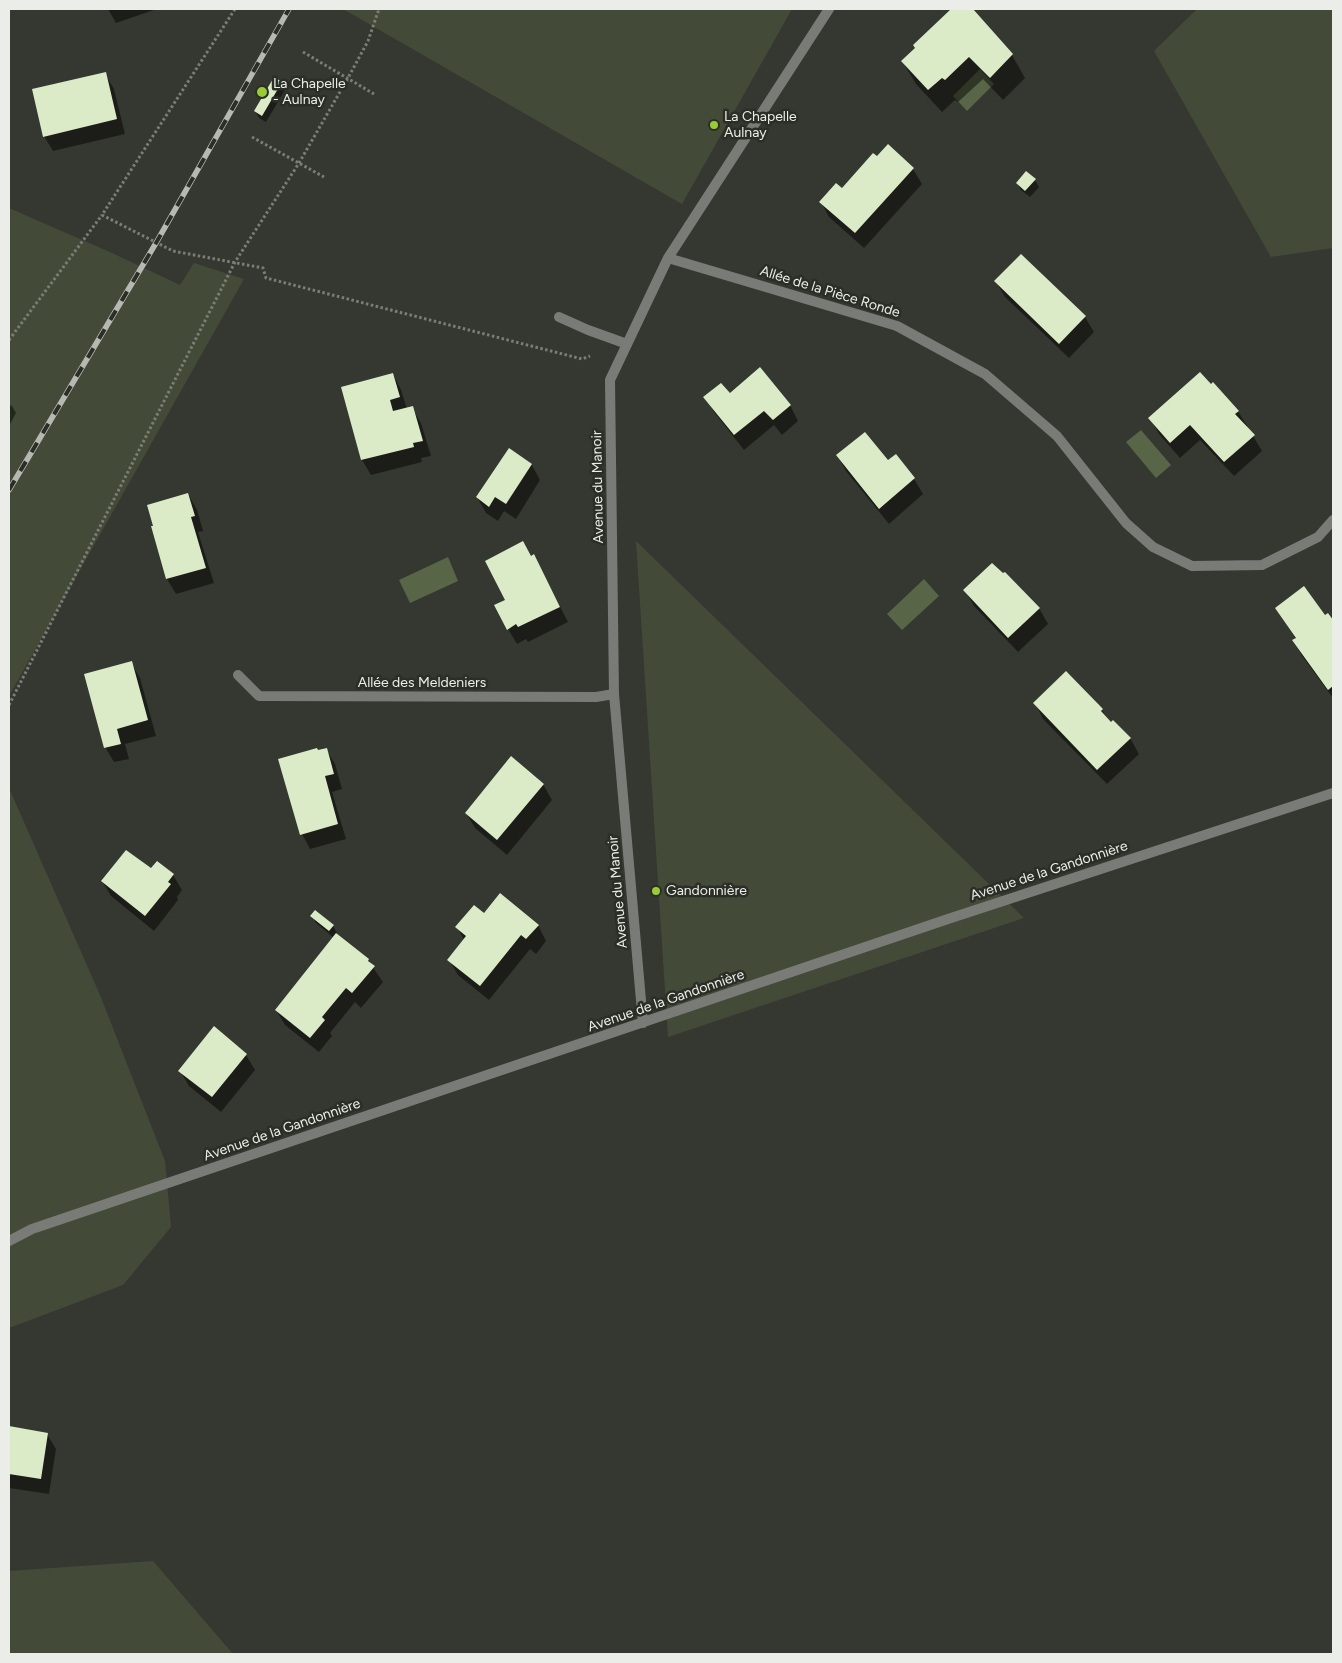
<!DOCTYPE html>
<meta charset="utf-8">
<style>
body{margin:0}
#map{position:relative;width:1342px;height:1663px;overflow:hidden;background:#353830;font-family:Figtree,sans-serif}
canvas{display:block}
.frame{position:absolute;inset:0;border:10px solid #ebeee8;pointer-events:none}
</style>
<div id="map">
<canvas width="1342" height="1663"></canvas>
<div class="frame"></div>
</div>
<script>
const context = document.querySelector('canvas').getContext('2d');
context.lineJoin = 'round';
function paint(path, color) {
  context.fillStyle = color;
  context.fill(path, 'evenodd');
}
function poly(rows) {
  const path = new Path2D();
  for (const r of rows) {
    path.moveTo(r[0], r[1]);
    for (let i = 2; i < r.length; i += 2) path.lineTo(r[i], r[i + 1]);
  }
  return path;
}
function stroke(path, color, width, dash) {
  context.strokeStyle = color;
  context.lineWidth = width;
  context.lineCap = dash ? 'butt' : 'round';
  context.setLineDash(dash || []);
  context.stroke(path);
}
function write(font, color, halo, rows, align = 'center') {
  context.font = font + ' Figtree,sans-serif';
  context.lineWidth = 5;
  context.setLineDash([]);
  context.textBaseline = 'middle';
  context.strokeStyle = halo;
  context.fillStyle = color;
  for (const [text, x, y, turn = 0] of rows) {
    context.save();
    context.translate(x, y);
    context.rotate((+turn || 0) * Math.PI / 180);
    context.textAlign = isNaN(turn) ? turn : align;
    if (halo) context.strokeText(text, 0, 0);
    context.fillText(text, 0, 0);
    context.restore();
  }
}
const green = poly([
 [343,9,792,9,682,204],
 [1197,9,1333,9,1333,248,1271,257,1154,51],
 [9,208,112,253,180,285,194,263,244,279,9,696],
 [636,541,1024,918,668,1037],
 [9,788,100,995,165,1161,171,1227,123,1285,9,1328],
 [153,1561,233,1654,9,1654,9,1571]
]);
const water = poly([
 [980,69,994,84,967,111,953,96],
 [1141,430,1171,465,1156,478,1126,442],
 [448,557,458,581,410,603,399,580],
 [924,579,939,596,902,630,887,614]
]);
const shadow = poly([
 [108,9,154,9,154,10,116,23],
 [952,9,971,9,1012,55,1025,78,1003,100,983,79,958,102,955,100,942,112,916,84,902,61,916,48],
 [105,74,114,89,125,134,53,151,44,136],
 [281,83,285,90,266,122,259,118,255,111],
 [913,169,922,184,864,248,829,217,821,202,842,189],
 [1035,180,1039,187,1030,197,1021,190,1017,183],
 [996,282,1085,317,1094,332,1069,358,1005,297],
 [393,374,401,390,407,409,412,408,421,423,431,456,421,458,422,462,371,475,362,460],
 [729,395,790,405,798,421,782,435,774,425,744,450,714,412,705,397],
 [9,404,12,406,16,413,9,426],
 [1238,411,1262,451,1234,476,1200,440,1180,458,1159,434,1150,418],
 [510,450,532,465,540,480,516,519,504,511,498,521,486,513,477,497],
 [837,455,888,462,914,479,923,494,889,524,846,471],
 [188,494,197,510,203,531,198,532,214,583,176,594,167,579,152,527],
 [534,556,568,622,528,642,526,639,517,644,508,629,506,600,531,557],
 [965,590,1039,608,1048,624,1018,652,974,606],
 [1277,608,1325,617,1328,615,1333,622,1333,698,1302,656,1294,641,1296,639],
 [131,662,140,678,156,736,125,744,129,759,114,762,105,747],
 [1035,703,1102,710,1108,720,1130,738,1139,754,1107,784,1043,719],
 [326,749,335,764,342,789,332,792,346,839,310,849,302,834,318,752],
 [543,784,552,800,507,855,475,828,466,813],
 [151,870,173,875,182,890,177,897,178,900,154,931,111,896,102,881],
 [484,915,538,925,546,941,536,954,530,949,489,1000,458,975,449,960,464,940,457,927],
 [312,916,333,926,337,933,336,935,368,960,383,982,361,1008,355,1002,330,1033,332,1036,319,1052,285,1025,276,1010,334,938,316,923],
 [246,1055,255,1070,221,1112,189,1086,180,1071],
 [9,1427,47,1434,56,1449,49,1494,9,1488]
]);
const building = poly([
 [951,9,973,9,1013,54,990,78,969,57,945,80,942,78,928,90,901,61,915,48,913,45],
 [106,72,117,119,43,137,32,89],
 [274,77,282,82,262,116,254,111],
 [888,144,914,168,855,233,819,202,836,183,842,188,873,153,877,156],
 [1026,171,1036,179,1025,191,1016,183],
 [1021,254,1086,316,1059,344,994,281],
 [760,367,791,405,773,420,764,411,734,435,703,397,721,383,730,393],
 [1200,372,1211,384,1213,382,1239,411,1235,414,1255,435,1224,462,1190,425,1170,443,1148,418],
 [393,373,400,397,390,400,393,411,413,406,423,441,413,443,414,447,361,460,341,387],
 [865,432,888,460,896,454,915,478,879,509,836,455],
 [509,448,532,464,506,504,495,497,489,507,476,497],
 [188,493,195,516,191,517,206,568,166,579,151,526,153,526,147,505],
 [523,541,531,556,534,554,560,607,518,627,516,624,507,630,494,605,505,600,485,561],
 [992,563,1003,573,1005,572,1040,608,1008,638,963,590],
 [1304,586,1325,615,1328,613,1333,620,1333,686,1328,690,1292,640,1296,638,1275,608],
 [132,661,148,720,117,729,121,744,104,748,84,674],
 [1066,671,1103,709,1101,711,1111,722,1113,720,1131,738,1097,770,1033,703],
 [317,748,318,750,327,748,334,774,325,776,338,824,300,835,278,759],
 [511,756,544,784,497,840,465,813],
 [126,850,151,868,157,861,174,874,168,882,171,884,145,916,101,881],
 [500,893,539,925,526,939,521,935,480,986,447,960,466,936,455,927,474,905,484,913],
 [315,910,334,925,329,931,310,916],
 [336,933,369,959,368,961,375,966,352,993,346,988,322,1017,325,1020,310,1038,275,1010],
 [214,1026,247,1054,212,1097,178,1071],
 [9,1426,48,1433,41,1479,9,1474]
]);
const path = poly([
 [235,9,102,215,173,251,263,268,266,278,582,359,590,356],
 [303,52,374,94],
 [252,137,324,177],
 [9,340,102,215],
 [9,705,235,262,299,163,348,78,368,41,379,9]
]);
const service = poly([
 [559,317,588,330,627,344]
]);
const minor = poly([
 [668,258,897,326,985,374,1057,436,1126,523,1153,547,1192,566,1262,565,1318,537,1333,520],
 [238,675,259,696,596,697,614,694],
 [643,1023,614,694,610,380,668,258,829,9],
 [9,1241,32,1229,948,919,1333,793]
]);
const rail = poly([
 [9,490,156,243,289,9]
]);
const markers = [
 [262,92,6,"#99cb36"],
 [714,125,5,"#99cb36"],
 [656,891,5,"#99cb36"]
];
const poiNames = [
 ["La Chapelle",273,84],
 ["- Aulnay",273,100],
 ["La Chapelle",724,117],
 ["Aulnay",724,133],
 ["Gandonnière",666,891]
];
const streetNames = [
 ["Allée de la Pièce Ronde",830,292,17],
 ["Avenue du Manoir",598,487,-91],
 ["Allée des Meldeniers",422,683],
 ["Avenue de la Gandonnière",1049,871,-18],
 ["Avenue du Manoir",618,892,-95],
 ["Avenue de la Gandonnière",666,1001,-19],
 ["Avenue de la Gandonnière",282,1130,-19]
];
paint(green, '#434b38');
paint(water, '#586546');
paint(shadow, '#0007');
paint(building, '#dbeac7');
stroke(path, '#7b7e77', 3, [2.5, 2.5]);
stroke(service, '#797b77', 10);
stroke(minor, '#797b77', 10);
stroke(rail, '#b6b9b2', 5.5);
stroke(rail, '#2b2e26', 4, [11]);
for (const [x, y, r, color] of markers) {
  const dot = new Path2D();
  dot.arc(x, y, r, 0, 2 * Math.PI);
  context.fillStyle = color;
  context.fill(dot);
  stroke(dot, '#2b2e26', 2);
}
write('14px', '#ebeee8', '#2b2e26', poiNames, 'left');
write('14px', '#ebeee8', '#2b2e26', streetNames);
</script>
